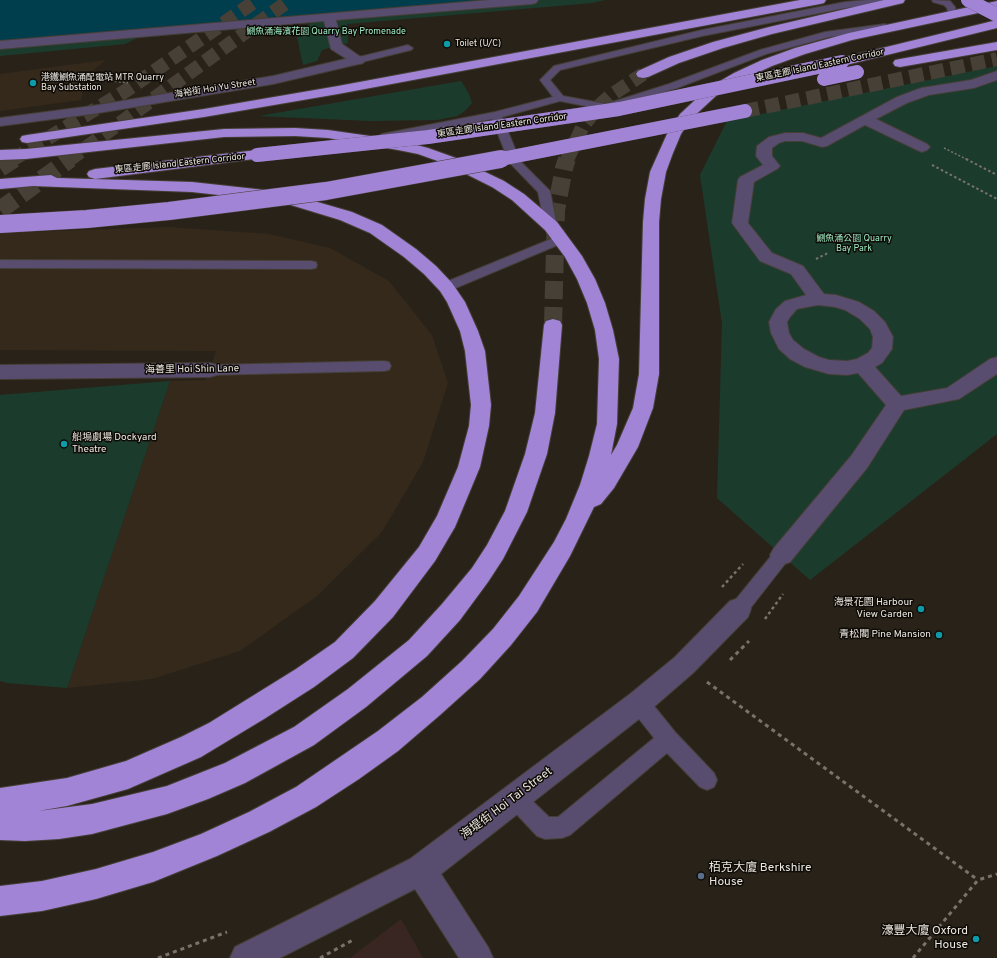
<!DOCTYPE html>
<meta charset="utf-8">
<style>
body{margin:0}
canvas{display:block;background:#292219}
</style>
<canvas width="997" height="958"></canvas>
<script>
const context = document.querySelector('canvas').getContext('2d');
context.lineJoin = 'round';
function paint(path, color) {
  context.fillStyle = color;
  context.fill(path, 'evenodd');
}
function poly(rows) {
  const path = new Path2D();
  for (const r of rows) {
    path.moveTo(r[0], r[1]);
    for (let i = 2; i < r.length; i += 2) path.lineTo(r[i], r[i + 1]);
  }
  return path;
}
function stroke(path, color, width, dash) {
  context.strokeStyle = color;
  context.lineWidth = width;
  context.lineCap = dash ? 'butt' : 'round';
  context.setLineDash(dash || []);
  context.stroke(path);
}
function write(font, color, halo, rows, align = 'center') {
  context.font = font + ' Overpass,"Noto Sans TC",sans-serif';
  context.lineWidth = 3;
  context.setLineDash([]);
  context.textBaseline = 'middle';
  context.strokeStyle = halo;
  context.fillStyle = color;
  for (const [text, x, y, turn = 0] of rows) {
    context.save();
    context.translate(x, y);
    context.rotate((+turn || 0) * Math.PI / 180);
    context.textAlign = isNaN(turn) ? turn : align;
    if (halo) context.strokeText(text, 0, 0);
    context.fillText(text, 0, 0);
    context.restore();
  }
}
const commercial = poly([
 [401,919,423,958,350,958]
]);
const built = poly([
 [106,60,86,76,81,100,0,111,0,74],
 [169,227,269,234,330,248,389,281,432,335,448,383,423,462,382,532,317,596,240,651,152,679,67,688,170,381,205,380,210,370,216,351,0,350,0,233]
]);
const green = poly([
 [500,0,605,0,592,3,347,24,348,43,322,50,317,61,303,65,297,37,310,23,137,38,125,44,0,56,0,42],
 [997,66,997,434,810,580,717,498,722,323,700,175,727,121],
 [461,81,469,94,472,103,465,111,457,116,437,120,370,121,259,116],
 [170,381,67,688,7,683,0,681,0,395]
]);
const water = poly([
 [0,0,500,0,0,42]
]);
const motorwayTunnelFar1 = poly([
 [745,111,997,59],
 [12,160,127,90,257,0],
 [69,160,290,0],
 [567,160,583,126,597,108,610,96,643,74]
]);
const motorwayTunnel = poly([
 [0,168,14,159],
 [0,210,70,159],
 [553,325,556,210,564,168,567,159]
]);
const pathFar3 = poly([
 [74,75,77,80],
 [99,79,128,83],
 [944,148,968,160]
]);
const pathFar2 = poly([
 [966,159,997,175],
 [932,165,997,199],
 [816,259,828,253]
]);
const pathFar1 = poly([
 [722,587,743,564],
 [765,619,783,594]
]);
const path = poly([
 [730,660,749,641],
 [707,682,978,880],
 [158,958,227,932],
 [320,958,353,940],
 [913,958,978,880,997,874]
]);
const service = poly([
 [867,0,896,0,892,3,845,8,702,36,560,70,550,80,563,96,606,104,669,84,760,50,825,32,885,24,890,27,885,30,829,37,766,54,677,88,606,110,560,101,502,117,520,161,550,191,557,226,555,229,551,230,547,229,545,226,538,192,509,162,492,119,382,140,377,137,382,134,495,112,553,97,540,80,554,66,702,30,845,2,867,0],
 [932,0,950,1,955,7,956,14,955,16,949,16,947,8,944,5,933,2,932,0],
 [408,45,413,48,411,50,358,63,353,60,355,58,408,45],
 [561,235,565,236,567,239,565,242,451,290,446,291,441,290,439,287,441,284,561,235],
 [0,260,311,261,316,262,317,265,316,268,311,269,0,268,0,260],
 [384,361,389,362,391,366,389,370,384,371,210,375,205,374,203,370,205,366,210,365,384,361],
 [782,548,788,550,791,555,788,560,745,615,739,617,733,615,730,609,733,603,776,550,782,548],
 [639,694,646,696,675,732,714,773,717,780,714,787,707,790,700,787,667,753,570,835,562,838,545,839,537,836,508,805,505,798,508,791,515,788,522,791,549,817,558,817,654,738,632,710,629,703,632,696,639,694]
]);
const pedestrian = poly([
 [489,0,538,0,536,3,532,4,336,20,342,44,365,60,363,63,358,64,353,63,331,49,324,21,0,49,0,41,489,0],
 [997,71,997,80,974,88,929,95,907,103,876,119,927,144,930,147,927,150,922,152,917,150,865,125,827,146,822,147,802,141,785,141,779,143,772,148,772,156,780,166,777,169,754,182,748,223,772,253,803,266,824,294,836,295,859,302,874,311,885,322,893,337,892,349,882,363,875,367,901,396,947,388,990,359,997,357,997,374,959,399,904,410,867,468,790,562,782,565,774,562,770,555,774,548,851,456,886,405,858,373,847,375,829,374,805,367,790,359,779,349,771,333,769,322,776,309,785,301,806,295,791,274,760,261,732,223,738,180,740,177,763,165,756,156,757,146,769,137,785,133,803,133,821,138,897,97,921,88,971,80,997,71],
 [818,305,835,307,845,310,860,319,870,329,873,337,872,348,868,353,857,359,847,361,829,360,819,357,804,349,793,340,789,333,787,322,790,317,797,309,818,305]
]);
const minor = poly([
 [358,56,363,57,365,60,363,63,273,84,92,114,0,126,0,118,92,106,273,76,358,56],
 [210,363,217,365,220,370,217,375,210,377,0,379,0,365,210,363],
 [739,598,748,601,751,609,748,617,693,673,648,712,441,874,488,947,493,958,459,958,415,889,280,958,230,958,235,947,410,859,630,694,675,657,730,601,739,598]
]);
const motorway = poly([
 [800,0,826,0,824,3,820,4,338,94,204,117,27,143,22,142,20,139,22,136,27,135,204,109,338,86,800,0],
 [884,0,905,0,903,3,772,34,723,48,679,63,648,77,643,78,638,77,636,74,638,71,669,57,713,42,769,27,884,0],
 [997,1,997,9,852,40,805,54,772,66,744,79,718,94,691,119,681,134,673,153,666,172,661,199,659,222,659,374,653,408,638,447,614,488,601,504,594,507,570,556,537,612,511,645,480,679,440,715,398,751,359,779,316,807,269,832,217,856,153,882,96,899,42,911,0,916,0,886,42,881,96,869,153,852,201,834,249,812,296,787,378,731,422,697,462,661,493,629,519,596,554,542,566,519,580,485,589,456,597,424,599,359,595,330,587,303,577,279,565,257,545,230,512,200,492,187,446,164,418,154,398,150,328,138,295,136,224,137,26,159,0,160,0,150,26,149,224,129,295,128,328,130,398,140,428,148,456,158,504,181,524,194,557,222,582,256,595,279,605,303,613,330,619,359,617,424,611,455,617,445,633,408,639,374,643,222,645,199,650,172,667,134,680,114,708,88,734,73,762,60,795,48,849,33,997,1],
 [997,20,997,28,842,66,837,65,835,62,837,59,997,20],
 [997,42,997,50,900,67,895,66,893,63,895,60,900,59,997,42],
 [257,150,262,152,265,155,262,158,95,179,89,177,87,174,89,171,95,169,257,150],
 [51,175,57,178,192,182,283,192,352,212,382,225,416,249,436,266,452,283,465,302,478,331,485,351,491,405,489,426,480,467,455,527,435,561,393,617,353,658,314,687,264,719,201,757,128,789,67,806,38,811,92,804,167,786,225,763,294,727,348,689,409,640,442,604,472,568,487,545,505,511,525,454,535,413,544,325,546,321,553,319,560,321,562,325,555,413,547,454,527,512,503,559,488,582,460,620,427,656,366,707,314,745,245,783,208,799,167,814,92,834,59,839,25,841,0,840,0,788,67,778,126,761,181,737,209,723,296,669,335,642,375,601,419,547,437,516,458,467,469,426,471,405,465,351,460,331,447,302,440,291,424,274,404,257,370,233,340,220,281,202,192,192,33,186,0,189,0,179,51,175]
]);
const motorwayBridgeFar1 = poly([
 [968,0,997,15],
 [824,79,857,72],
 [257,155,428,137,619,109,842,62],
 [496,160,745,111]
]);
const motorwayBridge = poly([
 [0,224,87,219,169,211,326,191,501,159]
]);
const markers = [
 [447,44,4,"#0f9aa8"],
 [33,83,4,"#0f9aa8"],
 [64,444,4,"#0f9aa8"],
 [921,609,4,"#0f9aa8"],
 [939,635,4,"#0f9aa8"],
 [701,876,4,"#5c6f8a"],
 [976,939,4,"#0f9aa8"]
];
const farParknames = [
 ["鰂魚涌海濱花園 Quarry Bay Promenade",326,32],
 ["鰂魚涌公園 Quarry",854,239],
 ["Bay Park",854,249]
];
const farPoinames = [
 ["Toilet (U/C)",455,44],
 ["港鐵鰂魚涌配電站 MTR Quarry",41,78],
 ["Bay Substation",41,88]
];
const farStreetnames = [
 ["東區走廊 Island Eastern Corridor",820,66,-12],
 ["海裕街 Hoi Yu Street",215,89,-9],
 ["東區走廊 Island Eastern Corridor",502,126,-8],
 ["東區走廊 Island Eastern Corridor",180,164,-6]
];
const streetNames = [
 ["海善里 Hoi Shin Lane",192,370,-1]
];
const poiNames = [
 ["船塢劇場 Dockyard",72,438,"left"],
 ["Theatre",72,450,"left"],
 ["海景花園 Harbour",913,603],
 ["View Garden",913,615],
 ["青松閣 Pine Mansion",931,635]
];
const nearStreetnames = [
 ["海堤街 Hoi Tai Street",507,804,-37]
];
const nearPoinames = [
 ["栢克大廈 Berkshire",709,869],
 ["House",709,883],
 ["濠豐大廈 Oxford",968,932,"right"],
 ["House",968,946,"right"]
];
paint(commercial, '#392522');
paint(built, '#34291a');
paint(green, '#1b3c2d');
paint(water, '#003d4d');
stroke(motorwayTunnelFar1, '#464037', 14, [14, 7]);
stroke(motorwayTunnel, '#464037', 18, [18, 8]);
stroke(service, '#443e35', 2);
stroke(pedestrian, '#443e35', 2);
stroke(minor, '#443e35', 2);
stroke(motorway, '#443e35', 2);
stroke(pathFar3, '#79736b', 1.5, [2, 2]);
stroke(pathFar2, '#79736b', 2, [2.5, 2.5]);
stroke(pathFar1, '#79736b', 2.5, [3, 3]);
stroke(path, '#79736b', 3, [4, 4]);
paint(service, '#584d6e');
paint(pedestrian, '#584d6e');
paint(minor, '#584d6e');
paint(motorway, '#a184d5');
stroke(motorwayBridgeFar1, '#443e35', 14, []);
stroke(motorwayBridge, '#443e35', 19, []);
stroke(motorwayBridgeFar1, '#a184d5', 14);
stroke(motorwayBridge, '#a184d5', 18);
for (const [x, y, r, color] of markers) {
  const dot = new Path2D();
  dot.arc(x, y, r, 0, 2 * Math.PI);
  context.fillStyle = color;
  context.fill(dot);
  stroke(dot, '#0f0c08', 1.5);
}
write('9px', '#9de8c2', '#0f0c08', farParknames);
write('9px', '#ebe7e0', '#0f0c08', farPoinames, 'left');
write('9px', '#ebe7e0', '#0f0c08', farStreetnames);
write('10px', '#ebe7e0', '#0f0c08', streetNames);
write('10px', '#ebe7e0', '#0f0c08', poiNames, 'right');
write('12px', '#ebe7e0', '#0f0c08', nearStreetnames);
write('12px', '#ebe7e0', '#0f0c08', nearPoinames, 'left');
</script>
